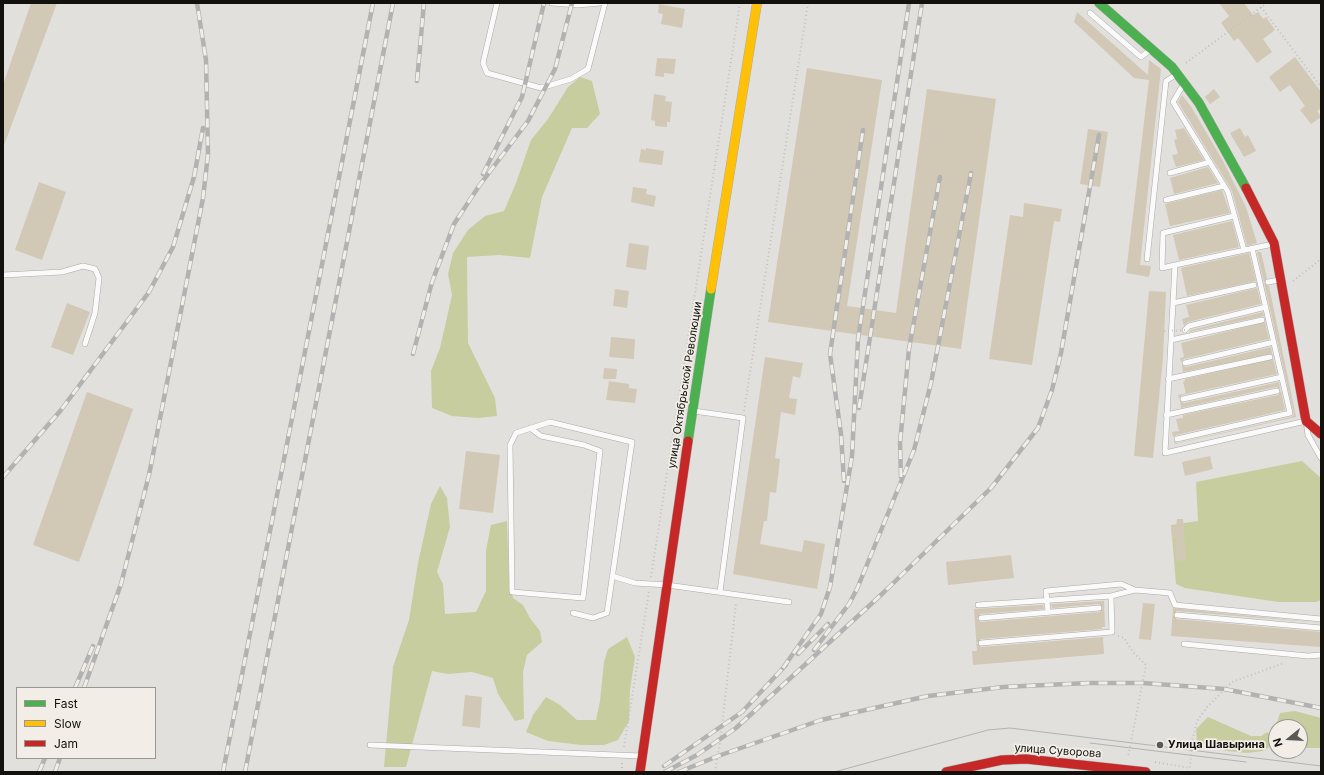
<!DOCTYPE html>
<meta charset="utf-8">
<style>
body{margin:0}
#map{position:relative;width:1324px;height:775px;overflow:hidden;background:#e2e0dc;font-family:Inter,sans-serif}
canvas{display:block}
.frame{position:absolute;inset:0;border:4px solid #12110e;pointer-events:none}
.legend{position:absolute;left:16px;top:687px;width:140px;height:72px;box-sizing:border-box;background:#f2eee7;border:1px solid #989690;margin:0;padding:5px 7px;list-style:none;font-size:12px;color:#12110e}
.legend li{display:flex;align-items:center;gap:8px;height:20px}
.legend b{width:20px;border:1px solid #989690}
.north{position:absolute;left:1268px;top:719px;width:40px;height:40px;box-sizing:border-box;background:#f2eee7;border:1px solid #989690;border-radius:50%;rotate:252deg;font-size:11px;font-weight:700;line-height:16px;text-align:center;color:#12110e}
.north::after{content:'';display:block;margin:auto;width:14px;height:18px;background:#5b5956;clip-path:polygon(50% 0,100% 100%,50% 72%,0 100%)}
</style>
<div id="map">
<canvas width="1324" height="775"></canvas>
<div class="frame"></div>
<ul class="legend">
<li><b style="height:5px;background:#4caf50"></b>Fast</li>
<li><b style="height:5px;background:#ffc107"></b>Slow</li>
<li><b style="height:5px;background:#c62828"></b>Jam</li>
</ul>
<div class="north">N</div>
</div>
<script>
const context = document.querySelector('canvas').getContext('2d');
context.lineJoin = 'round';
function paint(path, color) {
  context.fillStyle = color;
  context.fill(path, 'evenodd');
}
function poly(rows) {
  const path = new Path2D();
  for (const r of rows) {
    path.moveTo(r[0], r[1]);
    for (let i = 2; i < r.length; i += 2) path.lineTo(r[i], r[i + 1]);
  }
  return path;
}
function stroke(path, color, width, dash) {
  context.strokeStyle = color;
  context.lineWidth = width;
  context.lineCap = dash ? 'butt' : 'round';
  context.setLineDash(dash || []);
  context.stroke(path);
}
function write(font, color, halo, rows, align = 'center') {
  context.font = font + ' Inter,sans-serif';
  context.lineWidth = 3.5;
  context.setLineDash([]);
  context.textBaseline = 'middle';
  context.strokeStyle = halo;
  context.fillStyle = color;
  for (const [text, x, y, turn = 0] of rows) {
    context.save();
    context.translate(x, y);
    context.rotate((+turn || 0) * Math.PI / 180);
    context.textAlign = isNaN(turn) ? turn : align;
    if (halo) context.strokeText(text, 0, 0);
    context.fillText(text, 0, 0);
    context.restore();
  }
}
const green = poly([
 [580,77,592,81,600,114,587,128,572,128,542,197,530,258,499,255,467,257,468,343,495,398,497,416,478,418,452,416,432,408,431,371,440,348,452,295,448,274,453,253,468,230,485,216,504,211,516,183,531,140,548,119,568,87],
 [1302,461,1321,478,1321,600,1316,602,1278,602,1185,588,1176,584,1171,525,1198,521,1196,482],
 [440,486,447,498,450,527,437,572,443,584,445,614,476,612,486,591,486,550,491,525,507,521,509,580,513,598,523,605,530,618,540,631,542,642,527,655,523,672,524,719,515,721,498,694,493,678,472,672,448,674,432,671,406,767,384,767,393,667,409,620,418,563,431,504],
 [627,637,635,657,630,690,629,721,618,740,604,745,581,745,548,741,526,732,533,715,546,697,560,705,577,720,596,720,600,701,604,662,608,649],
 [1295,711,1321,718,1321,748,1300,748,1300,727,1276,727,1276,731,1275,729,1280,713],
 [1208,717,1251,736,1261,736,1267,732,1273,736,1271,746,1263,751,1247,753,1227,751,1199,744,1197,743,1196,729]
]);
const building = poly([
 [31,3,57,3,3,148,3,85],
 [1219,3,1244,3,1253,15,1258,12,1263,19,1266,17,1275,30,1263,39,1272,52,1257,63,1238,38,1234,41,1221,23,1229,16],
 [659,4,685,9,682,28,661,24,663,14,658,13],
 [1077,12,1148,75,1149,60,1161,69,1140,265,1151,266,1149,277,1126,273,1149,80,1134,78,1074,22],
 [1295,57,1321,92,1321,108,1317,111,1321,117,1311,124,1300,110,1305,106,1290,85,1280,92,1269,77],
 [657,58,676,59,674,74,664,73,664,77,655,76],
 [807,68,882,80,847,306,896,313,927,89,996,99,961,349,768,322],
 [1214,89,1220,97,1210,104,1205,97],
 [654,94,666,96,665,101,672,102,670,122,667,122,667,127,655,126,655,121,651,120],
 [1182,95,1192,108,1223,161,1246,207,1257,243,1247,246,1232,191,1178,102],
 [1184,128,1204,160,1176,167,1172,155,1178,154,1174,140,1177,139,1175,130],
 [1240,128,1245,137,1248,135,1256,151,1244,157,1230,133],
 [1088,129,1108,132,1100,187,1080,184],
 [646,148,664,151,662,165,639,162,641,149,646,150],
 [1208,167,1218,183,1174,194,1170,178],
 [39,182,66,192,42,260,15,250],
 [633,187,647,189,646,194,656,196,654,207,631,202],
 [1222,190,1230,213,1170,226,1165,204],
 [1024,203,1062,209,1060,222,1054,221,1032,365,989,359,1010,215,1023,217],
 [1232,221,1239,247,1179,260,1173,235],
 [629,243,649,246,646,270,626,267],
 [1257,252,1261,252,1267,278,1264,283],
 [1249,253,1256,281,1187,296,1181,268],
 [1264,283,1269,286,1296,417,1175,444,1174,442,1178,443,1291,417,1294,415],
 [1257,288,1261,304,1188,322,1184,326,1182,319,1189,317,1186,305],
 [615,289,629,291,627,308,613,306],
 [1149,291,1166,292,1163,358,1153,458,1134,456],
 [67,303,90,312,73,355,51,347],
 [1263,312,1264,316,1189,332,1191,330],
 [1265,322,1269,339,1184,359,1181,362,1180,358,1184,357,1181,343],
 [611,337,635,339,634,359,609,357],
 [1271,347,1272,354,1183,372,1182,365,1186,367],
 [765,357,803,363,800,378,793,376,789,398,797,399,795,415,781,412,775,458,780,459,776,493,770,492,767,521,764,521,760,544,802,552,804,540,825,544,817,589,733,574],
 [1273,359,1277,374,1182,395,1179,399,1178,395,1186,393,1183,382,1185,381,1185,379],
 [604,368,617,369,616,379,603,379],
 [609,381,629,384,629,388,637,389,635,403,606,400],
 [1279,382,1280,389,1276,387,1181,408,1180,401,1184,403],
 [1281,391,1285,410,1176,435,1173,437,1172,432,1179,431,1176,419,1183,418,1183,415,1278,395],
 [87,392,133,409,79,562,33,545],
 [466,451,500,455,493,513,459,509],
 [1210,456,1213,469,1185,476,1182,462],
 [1177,519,1183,519,1186,560,1175,561,1176,538,1172,538,1171,527,1176,527],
 [1011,555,1014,578,948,585,946,562],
 [1104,601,1105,627,1102,627,1102,629,981,639,977,643,981,647,1103,637,1104,654,973,665,972,651,977,651,974,609,1043,605,1044,609,980,614,977,619,981,622,1099,612,1103,608,1099,604,1052,608,1051,604],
 [1143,603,1155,604,1151,640,1139,639],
 [1173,608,1321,623,1177,611,1173,615,1177,619,1321,632,1321,647,1171,636],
 [465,695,482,697,480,728,462,726]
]);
const path = poly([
 [1261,7,1321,87],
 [1186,63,1267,3],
 [1293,281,1321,259],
 [744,411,808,3],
 [651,577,740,3],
 [1118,636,1124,638,1133,652,1146,665,1128,757],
 [624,747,649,591],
 [1155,762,1190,768,1192,741,1197,721,1207,707,1232,682,1284,663],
 [622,772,622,763],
 [715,772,720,743,736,603]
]);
const lane = poly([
 [497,3,483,63,487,73,541,88,571,79,588,69,605,3],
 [552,3,578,5,600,3],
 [1090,13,1141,57,1150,50],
 [1183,85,1173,102,1228,192,1244,250],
 [1170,173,1210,162],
 [1166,200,1224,186],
 [1273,244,1175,265,1165,453,1306,421,1308,435,1321,458],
 [1147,259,1166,81,1177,74],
 [1175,265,1162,268,1163,233,1234,216],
 [3,275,62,272,83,266,95,269,99,278,95,313,85,344],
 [1268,282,1279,280],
 [1173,303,1254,285],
 [1185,330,1189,326,1266,307],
 [1171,340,1262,320],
 [1185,363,1274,342],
 [1168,379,1270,357],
 [1183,399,1282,377],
 [694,411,743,418,720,592],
 [1166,415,1277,391],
 [530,428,541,436,584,445,600,451,583,598,512,592,510,445,516,433,550,422,632,442,607,613,593,618,573,613],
 [1177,439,1290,413,1252,248],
 [612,576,635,583,667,585,789,602],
 [978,605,1111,596,1135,590,1170,593,1175,605,1321,619],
 [1048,612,1046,591,1121,584,1135,590],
 [1177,615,1321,628],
 [981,618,1099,608],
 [981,643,1112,632,1111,596],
 [1184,644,1308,656,1321,655],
 [370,745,641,756]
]);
const fast = poly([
 [1099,3,1172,67,1199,103,1246,188],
 [688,441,711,289]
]);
const slow = poly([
 [711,289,757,3]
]);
const jam = poly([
 [1246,188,1274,243,1306,421,1321,434],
 [640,772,688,441],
 [946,772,1002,760,1026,759,1146,772]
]);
const tram = poly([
 [1090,743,1246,762],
 [834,772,988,730,1010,728,1321,766]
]);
const rail = poly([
 [417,81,424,3],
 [483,174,522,97,544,3],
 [413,354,432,282,454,224,479,186,528,121,555,69,572,3],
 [859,408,922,3],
 [3,477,61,410,149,292,173,247,194,177,203,128],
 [901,477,900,443,909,349,940,177],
 [844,481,841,434,830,354,863,130],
 [814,650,849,604,857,589,914,450,931,383,971,173],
 [798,654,828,624],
 [783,668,821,614,830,587,852,456,858,339,909,3],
 [75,688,93,646],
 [84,688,121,584,149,475,203,198,208,154,206,60,197,3],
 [664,766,742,712,786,665],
 [39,772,45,758],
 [55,772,60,758],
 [223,772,373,3],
 [245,772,393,3],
 [665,772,697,755,736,728,882,594,991,488,1038,428,1052,390,1061,353,1099,135],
 [679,772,718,756,821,720,928,696,1003,687,1089,683,1143,683,1224,689,1321,708]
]);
const pathBridge = poly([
 [1164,331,1185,330]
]);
const markers = [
 [1160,745,4,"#5b5956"]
];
const streetNames = [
 ["улица Октябрьской Революции",685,385,-81],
 ["улица Суворова",1058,751,4]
];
const poiNames = [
 ["Улица Шавырина",1168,745]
];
paint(green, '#c8cd9f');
paint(building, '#d2c8b6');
stroke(lane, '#aaa9a6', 6);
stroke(fast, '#aaa9a6', 10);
stroke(slow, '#aaa9a6', 10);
stroke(jam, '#aaa9a6', 10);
stroke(path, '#c1c1bf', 2, [1, 3]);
stroke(lane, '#fbfafa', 5);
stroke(fast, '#4caf50', 9);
stroke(slow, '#ffc107', 9);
stroke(jam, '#c62828', 9);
stroke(tram, '#b2b2b2', 1);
stroke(rail, '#b2b2b2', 4.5);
stroke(rail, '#f2eee7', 3, [9]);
stroke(pathBridge, '#c1c1bf', 2, [1, 3]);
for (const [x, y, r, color] of markers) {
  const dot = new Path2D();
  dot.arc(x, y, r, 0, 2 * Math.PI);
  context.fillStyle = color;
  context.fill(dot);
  stroke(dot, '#f2eee7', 1.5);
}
write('11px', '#12110e', '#f2eee7', streetNames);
write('bold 11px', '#12110e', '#f2eee7', poiNames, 'left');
</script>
